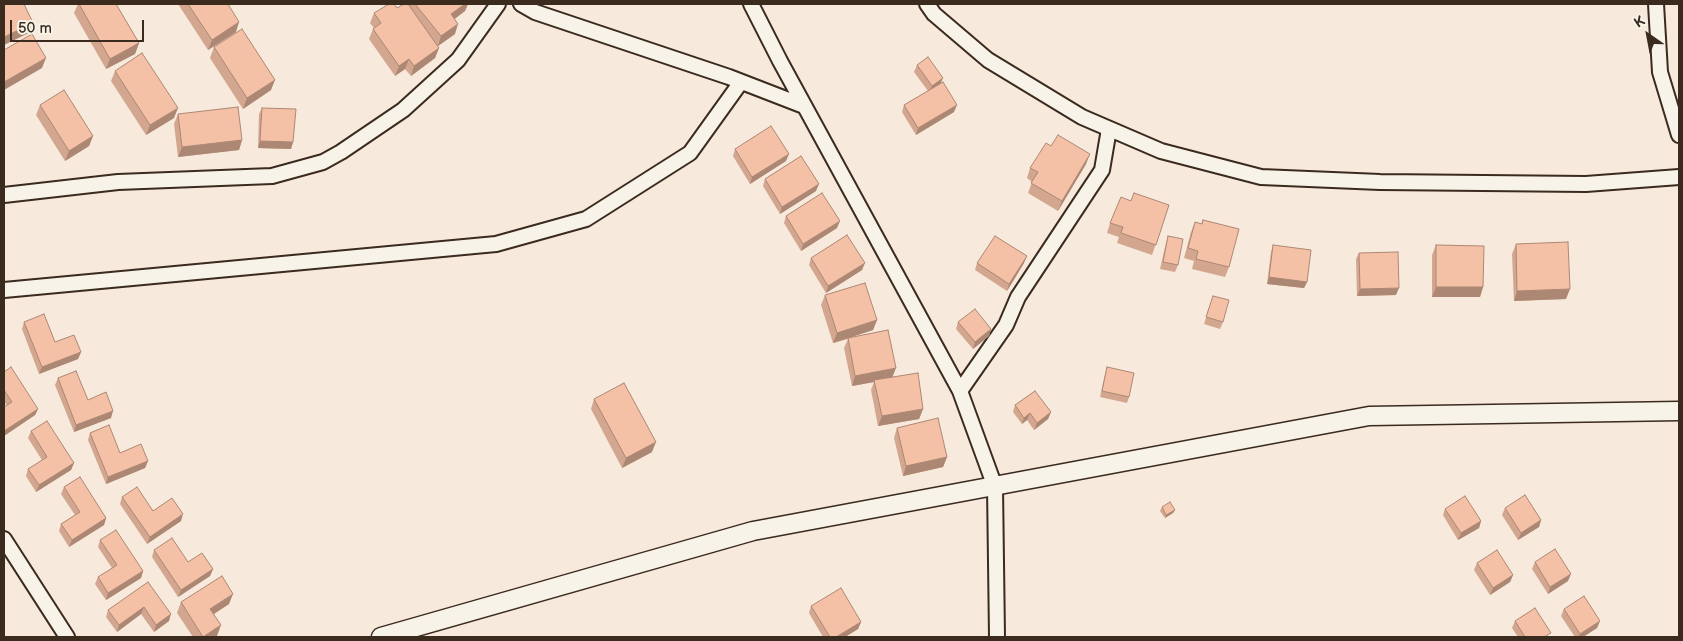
<!DOCTYPE html>
<style>
body{margin:0}
#map{position:relative;width:1683px;height:641px;overflow:hidden;background:#f7e9db;font-family:"Balsamiq Sans",sans-serif}
canvas{display:block}
.frame{position:absolute;inset:0;border:5px solid #3b2a1e;pointer-events:none}
.north{position:absolute;left:1623px;top:10px;width:50px;height:50px;-webkit-text-stroke:4px #f7f3e8;paint-order:stroke;rotate:327deg;font-size:14px;font-weight:700;line-height:20px;text-align:center;color:#3b2a1e}
.north::after{content:'';display:block;margin:auto;width:18px;height:22px;background:#3b2a1e;clip-path:polygon(50% 0,100% 100%,50% 72%,0 100%)}
.scale{position:absolute;left:10px;top:20px;width:134px;height:22px;box-sizing:border-box;border:2px solid #3b2a1e;border-top:0;padding-left:6px;font-size:15px;line-height:18px;white-space:nowrap;color:#3b2a1e;-webkit-text-stroke:4px #f7f3e8;paint-order:stroke}
</style>
<div id="map">
<canvas width="1683" height="641"></canvas>
<div class="frame"></div>
<div class="north">K</div>
<div class="scale">50 m</div>
</div>
<script>
const context = document.querySelector('canvas').getContext('2d');
context.lineJoin = 'round';
function poly(rows) {
  const path = new Path2D();
  for (const r of rows) {
    path.moveTo(r[0], r[1]);
    for (let i = 2; i < r.length; i += 2) path.lineTo(r[i], r[i + 1]);
  }
  return path;
}
function stroke(path, color, width, dash) {
  context.strokeStyle = color;
  context.lineWidth = width;
  context.lineCap = dash ? 'butt' : 'round';
  context.setLineDash(dash || []);
  context.stroke(path);
}
function paint(path, color) {
  context.fillStyle = color;
  context.fill(path, 'evenodd');
}
const minor = poly([
 [521,4,535,12,729,77,804,106],
 [751,4,780,61,960,391,995,487,997,637],
 [927,4,934,14,988,60,1082,117,1161,151,1261,177,1380,182,1586,184,1679,177],
 [1656,4,1660,72,1679,135],
 [4,195,118,182,272,176,323,162,341,152,403,110,458,60,498,4],
 [4,290,496,244,586,219,690,153,741,82],
 [960,391,1006,325,1018,297,1102,170,1109,129],
 [4,539,67,637]
]);
const tertiary = poly([
 [381,637,753,531,1369,416,1679,411]
]);
const wall = poly([
 [78,4,116,4,139,43,135,54,106,69,74,13],
 [178,4,228,4,236,32,208,50],
 [404,4,468,4,465,11,455,19,455,34,438,46,439,48,435,58,411,76,405,69,395,76,369,39,373,29,374,28,370,23,374,13,397,8],
 [214,47,271,90,243,109,210,58],
 [917,65,941,83,954,112,916,135,902,112,904,105,928,91,914,72],
 [115,71,174,118,146,135,111,81],
 [40,105,93,136,89,146,65,161,36,115],
 [262,108,293,142,291,149,258,148,259,114],
 [178,114,242,140,239,150,178,157,174,124],
 [1051,146,1086,164,1058,211,1028,193,1032,182,1027,178,1030,168],
 [735,149,786,161,750,184,733,156],
 [765,179,816,191,780,214,763,186],
 [1131,201,1169,205,1152,255,1117,243,1119,237,1107,233,1110,223],
 [786,216,837,228,801,251,784,223],
 [1203,220,1229,267,1225,277,1192,269,1194,261,1184,258,1191,232,1195,222,1201,224],
 [1168,236,1178,265,1175,272,1160,269,1166,243],
 [1516,244,1566,299,1514,301,1512,254],
 [1273,245,1307,282,1304,288,1267,284,1271,252],
 [1436,245,1483,287,1480,297,1432,297,1432,255],
 [1359,253,1396,295,1357,296,1356,259],
 [811,258,862,270,826,293,809,265],
 [977,263,1024,263,1007,291,975,270],
 [825,295,877,320,873,330,849,338,893,377,923,409,919,419,878,426,871,390,874,382,852,386,844,348,848,339,833,343,821,305],
 [1213,296,1223,322,1220,329,1204,324],
 [24,322,55,342,81,352,78,359,39,374,22,329],
 [958,322,991,329,989,336,973,349,956,329],
 [1107,367,1129,397,1127,403,1100,397,1105,374],
 [4,372,38,409,35,415,4,436,4,407,7,406,4,401],
 [58,378,111,418,74,432,55,385],
 [594,399,652,452,622,468,591,409],
 [1015,405,1051,412,1048,419,1034,430,1027,420,1022,424,1013,412],
 [897,428,947,457,943,467,903,476,894,438],
 [31,431,74,463,71,470,36,492,26,476,28,469,42,460,28,438],
 [90,433,120,453,148,461,145,468,106,484,88,440],
 [64,487,106,518,104,525,69,547,59,531,61,524,75,515,61,494],
 [122,497,153,511,181,521,147,544,120,504],
 [1162,507,1175,510,1173,513,1165,518,1160,511],
 [1505,508,1541,520,1539,527,1518,540,1502,515],
 [1445,509,1481,521,1479,528,1458,540,1443,515],
 [100,540,143,571,141,578,106,600,95,584,98,577,112,568,98,547],
 [154,550,188,562,213,569,210,576,178,597,152,557],
 [1535,562,1568,581,1548,594,1532,569],
 [1477,563,1513,575,1510,582,1490,595,1474,570],
 [148,582,169,621,154,632,141,614,117,632,106,617,108,610],
 [181,602,229,604,214,614,217,636,215,637,193,637,177,613],
 [811,606,861,622,858,629,845,637,823,637,809,613],
 [1564,609,1597,628,1583,637,1575,637,1561,616],
 [1515,621,1549,637,1518,637,1512,628]
]);
const shadedWall = poly([
 [465,4,468,4,465,11,447,24,451,14],
 [239,22,236,32,208,50,212,40],
 [33,23,29,33,4,45,4,37],
 [458,24,455,34,438,46,441,36],
 [139,43,135,54,106,69,110,59],
 [439,48,435,58,411,76,414,66],
 [46,58,42,68,4,90,4,82],
 [409,59,405,69,395,76,399,66],
 [943,78,940,85,929,93,932,86],
 [275,80,271,90,243,109,247,98],
 [957,105,954,112,916,135,918,128],
 [178,108,174,118,146,135,150,125],
 [93,136,89,146,65,161,69,151],
 [242,140,239,150,178,157,182,147],
 [260,141,293,142,291,149,258,148],
 [789,154,786,161,750,184,752,177],
 [1090,154,1086,164,1058,211,1062,201],
 [819,184,816,191,780,214,782,207],
 [840,221,837,228,801,251,803,244],
 [1027,256,1024,263,1007,291,1009,284],
 [865,263,862,270,826,293,828,286],
 [1269,277,1307,282,1304,288,1267,284],
 [1436,287,1483,287,1480,297,1432,297],
 [1399,288,1396,295,1357,296,1360,289],
 [1570,289,1566,299,1514,301,1517,291],
 [877,320,873,330,833,343,837,333],
 [991,329,989,336,973,349,975,342],
 [81,352,78,359,39,374,42,367],
 [896,368,892,378,874,380,874,382,852,386,855,376],
 [38,409,35,415,4,436,4,431],
 [923,409,919,419,878,426,882,416],
 [113,411,111,418,74,432,76,425],
 [1051,412,1048,419,1034,430,1037,423],
 [1030,413,1027,420,1022,424,1024,418],
 [656,442,652,452,622,468,626,458],
 [947,457,943,467,903,476,906,466],
 [148,461,145,468,106,484,108,477],
 [74,463,71,470,36,492,39,485],
 [1175,510,1173,513,1165,518,1166,515],
 [183,514,181,521,147,544,150,537],
 [106,518,104,525,69,547,72,540],
 [1541,520,1539,527,1518,540,1521,533],
 [1481,521,1479,528,1458,540,1461,533],
 [213,569,210,576,178,597,181,590],
 [143,571,141,578,106,600,108,593],
 [1571,574,1568,581,1548,594,1550,587],
 [1513,575,1510,582,1490,595,1493,588],
 [233,594,229,604,206,619,210,609],
 [144,607,141,614,117,632,119,625],
 [171,614,169,621,154,632,156,625],
 [1600,621,1597,628,1583,637,1578,637,1580,634],
 [861,622,858,629,845,637,836,637],
 [221,625,217,636,215,637,203,637]
]);
const building = poly([
 [4,4,24,4,33,23,4,37,4,4],
 [79,4,116,4,139,43,110,59,79,4],
 [188,4,228,4,239,22,212,40,188,4],
 [389,4,394,4,397,8,404,4,408,4,439,48,414,66,409,59,399,66,373,29,381,23,374,13,389,4],
 [415,4,465,4,451,14,458,24,441,36,415,4],
 [242,29,275,80,247,98,214,47,242,29],
 [32,34,46,58,4,82,4,50,32,34],
 [142,53,178,108,150,125,115,71,142,53],
 [928,57,943,78,932,86,917,65,928,57],
 [943,82,957,105,918,128,904,105,943,82],
 [64,90,93,136,69,151,40,105,64,90],
 [238,107,242,140,182,147,178,114,238,107],
 [262,108,296,109,293,142,260,141,262,108],
 [771,126,789,154,752,177,735,149,771,126],
 [1058,135,1090,154,1062,201,1031,183,1038,172,1030,168,1046,143,1051,146,1058,135],
 [801,156,819,184,782,207,765,179,801,156],
 [822,193,840,221,803,244,786,216,822,193],
 [1134,193,1169,205,1156,245,1121,233,1123,227,1110,223,1121,197,1131,201,1134,193],
 [1203,220,1239,229,1229,267,1196,259,1198,251,1188,248,1195,222,1202,224,1203,220],
 [847,235,865,263,828,286,811,258,847,235],
 [995,236,1027,256,1009,284,977,263,995,236],
 [1168,236,1183,239,1178,265,1163,262,1168,236],
 [1568,242,1570,289,1517,291,1516,244,1568,242],
 [1273,245,1311,250,1307,282,1269,277,1273,245],
 [1436,245,1484,246,1483,287,1436,287,1436,245],
 [1398,252,1399,288,1360,289,1359,253,1398,252],
 [865,283,877,320,837,333,825,295,865,283],
 [1213,296,1229,300,1223,322,1206,317,1213,296],
 [975,309,991,329,975,342,958,322,975,309],
 [44,314,55,342,74,335,81,352,42,367,24,322,44,314],
 [888,330,896,368,855,376,848,338,888,330],
 [11,367,38,409,4,431,4,407,12,402,4,390,4,372,11,367],
 [1107,367,1134,373,1129,397,1102,391,1107,367],
 [76,371,88,400,106,392,113,411,76,425,58,378,76,371],
 [918,373,923,409,882,416,874,380,918,373],
 [624,383,656,442,626,458,594,399,624,383],
 [1035,391,1051,412,1037,423,1030,413,1024,418,1015,405,1035,391],
 [938,418,947,457,906,466,897,428,938,418],
 [47,421,74,463,39,485,28,469,47,457,31,431,47,421],
 [109,425,120,453,141,444,148,461,108,477,90,433,109,425],
 [80,477,106,518,72,540,61,524,80,512,64,487,80,477],
 [137,487,153,511,172,498,183,514,150,537,122,497,137,487],
 [1525,495,1541,520,1521,533,1505,508,1525,495],
 [1465,496,1481,521,1461,533,1445,509,1465,496],
 [1170,502,1175,510,1166,515,1162,507,1170,502],
 [116,530,143,571,108,593,98,577,117,565,100,540,116,530],
 [172,538,188,562,202,553,213,569,181,590,154,550,172,538],
 [1555,549,1571,574,1550,587,1535,562,1555,549],
 [1497,550,1513,575,1493,588,1477,563,1497,550],
 [222,576,233,594,210,609,221,625,203,637,181,602,222,576],
 [148,582,171,614,156,625,144,607,119,625,108,610,148,582],
 [841,588,861,622,836,637,830,637,811,606,841,588],
 [1584,596,1600,621,1580,634,1564,609,1584,596],
 [1535,608,1551,633,1544,637,1525,637,1515,621,1535,608]
]);
stroke(minor, '#3b2a1e', 18);
stroke(tertiary, '#3b2a1e', 21);
stroke(minor, '#f7f3e8', 14);
stroke(tertiary, '#f7f3e8', 18);
paint(wall, '#d3a68f');
paint(shadedWall, '#ac8774');
paint(building, '#f5c1a6');
stroke(building, '#ac8774', 1);
</script>
